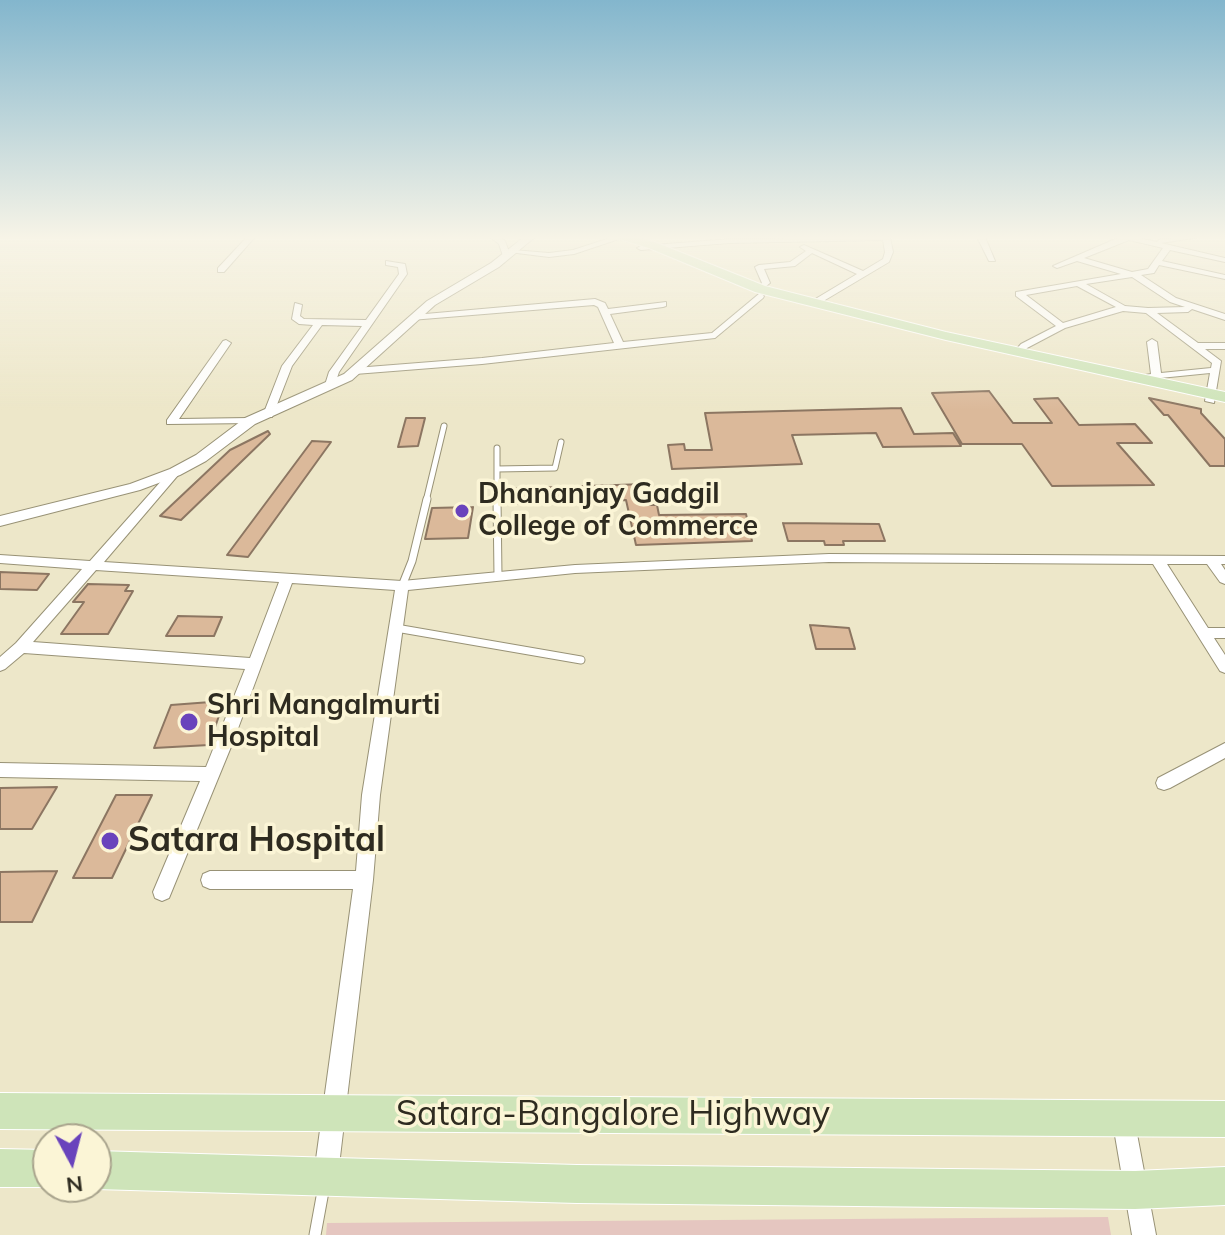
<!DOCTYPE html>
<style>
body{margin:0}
#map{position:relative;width:1225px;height:1235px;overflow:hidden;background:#ede7c9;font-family:Mulish,sans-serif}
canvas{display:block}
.north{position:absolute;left:32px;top:1123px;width:80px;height:80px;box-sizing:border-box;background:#fbf5d6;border:2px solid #a9a48d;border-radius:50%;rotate:173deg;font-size:22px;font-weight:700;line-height:32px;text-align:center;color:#2e2b20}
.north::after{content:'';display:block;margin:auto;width:28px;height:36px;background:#6943bc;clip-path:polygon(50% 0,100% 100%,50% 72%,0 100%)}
</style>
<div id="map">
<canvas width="1225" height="1235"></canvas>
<div class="north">N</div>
</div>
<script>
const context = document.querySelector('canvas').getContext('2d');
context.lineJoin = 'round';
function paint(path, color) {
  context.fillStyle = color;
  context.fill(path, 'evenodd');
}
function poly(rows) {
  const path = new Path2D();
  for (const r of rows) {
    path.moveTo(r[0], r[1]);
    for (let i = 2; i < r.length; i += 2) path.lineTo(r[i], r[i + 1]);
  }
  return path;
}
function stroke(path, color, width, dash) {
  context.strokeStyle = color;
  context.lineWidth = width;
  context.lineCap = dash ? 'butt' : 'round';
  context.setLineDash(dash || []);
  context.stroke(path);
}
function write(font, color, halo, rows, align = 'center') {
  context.font = font + ' Mulish,sans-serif';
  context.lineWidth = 7;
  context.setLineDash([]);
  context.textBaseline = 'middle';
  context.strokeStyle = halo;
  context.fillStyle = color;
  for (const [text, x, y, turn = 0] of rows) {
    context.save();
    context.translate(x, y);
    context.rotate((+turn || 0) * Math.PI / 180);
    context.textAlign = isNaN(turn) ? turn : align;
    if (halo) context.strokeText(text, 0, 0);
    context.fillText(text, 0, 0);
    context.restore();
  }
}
const green = poly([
 [1108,1217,1111,1235,326,1235,327,1223]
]);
const building = poly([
 [989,391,1013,423,1052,423,1034,399,1058,398,1079,425,1135,424,1152,443,1117,443,1154,485,1052,486,1022,444,962,444,932,393,989,391],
 [1149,398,1201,409,1201,413,1225,439,1225,466,1210,466,1168,415,1164,415,1149,398],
 [901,408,914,434,953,433,961,446,883,447,876,433,792,435,802,464,672,469,668,445,684,444,685,450,712,450,705,413,901,408],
 [406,418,425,418,418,446,398,447,406,418],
 [268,431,270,434,181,520,160,516,230,450,268,431],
 [312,441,331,442,248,557,227,555,312,441],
 [645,484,647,505,657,505,659,515,746,514,752,541,636,545,626,500,504,504,502,496,502,489,645,484],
 [473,507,468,538,425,539,432,508,473,507],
 [783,523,879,524,885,541,843,541,844,545,825,545,824,541,788,541,783,523],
 [0,572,49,574,37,590,0,589,0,572],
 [88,584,129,585,125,591,133,591,108,634,61,634,84,602,73,602,88,584],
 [178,616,222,617,214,636,166,636,178,616],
 [810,625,849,628,855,649,816,649,810,625],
 [224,701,209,745,154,748,171,705,224,701],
 [57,787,32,829,0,829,0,788,57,787],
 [116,795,152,795,112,878,73,878,116,795],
 [57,871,32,922,0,922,0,872,57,871]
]);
const serviceFar2 = poly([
 [497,448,497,501],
 [497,469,555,468,561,442],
 [426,501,444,426]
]);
const serviceFar1 = poly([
 [497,499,498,576],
 [402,586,412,561,427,499],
 [396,628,581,660]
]);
const service = poly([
 [315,1235,324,1186]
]);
const minor = poly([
 [247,237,255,237,224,272,218,272,218,268,247,237],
 [490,237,499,237,505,241,509,252,513,250,549,253,573,250,613,237,625,237,574,254,549,257,509,252,511,256,507,258,503,256,499,244,490,237],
 [890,237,893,252,889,262,815,306,811,303,812,301,857,274,812,253,795,266,764,269,770,283,760,291,756,289,762,283,755,267,759,265,790,262,806,251,800,247,804,245,863,271,883,259,885,252,883,240,730,243,641,250,637,248,641,246,730,239,890,237],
 [977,237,985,237,995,261,989,261,977,237],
 [1120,237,1134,237,1157,242,1160,239,1200,237,1161,243,1225,258,1225,262,1170,250,1162,261,1225,275,1225,279,1159,265,1154,273,1141,275,1176,298,1225,314,1225,320,1192,309,1188,312,1157,313,1198,343,1225,343,1225,349,1205,349,1221,361,1214,403,1205,401,1210,373,1140,380,1140,376,1151,374,1147,342,1152,339,1157,342,1161,373,1211,368,1212,363,1146,313,1123,311,1065,328,1027,348,1022,354,1014,352,1021,344,1056,326,1016,296,1016,292,1121,274,1077,261,1057,268,1053,266,1120,237],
 [1129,240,1163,248,1148,269,1132,272,1084,258,1129,240],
 [1132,277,1170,302,1185,307,1148,308,1125,306,1086,284,1132,277],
 [1077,286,1116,307,1063,323,1026,295,1077,286],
 [386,261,405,264,407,274,339,372,334,387,325,385,329,372,362,326,322,325,292,366,273,415,272,417,264,417,263,415,282,366,313,325,299,324,292,319,295,303,302,305,300,316,304,319,366,320,399,274,398,267,386,265,386,261],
 [760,293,764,296,763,298,715,338,482,364,355,374,350,371,355,368,482,358,614,343,598,307,594,305,411,320,410,318,414,315,595,299,605,303,608,309,666,302,666,306,663,307,610,314,623,342,712,333,760,293],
 [226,340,231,343,179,419,250,418,254,419,254,423,167,424,167,420,223,341,226,340],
 [175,469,179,470,179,474,104,562,402,581,575,565,829,554,1225,556,1225,564,1221,564,1225,570,1225,584,1220,582,1207,564,1167,564,1208,628,1225,628,1225,638,1214,638,1225,655,1225,673,1220,671,1153,564,829,562,575,573,408,590,380,795,373,880,338,1174,334,1182,326,1186,318,1182,314,1174,353,889,210,889,203,886,201,880,203,874,210,871,356,871,362,795,395,590,292,583,233,742,169,898,162,901,155,898,153,892,200,781,0,777,0,763,206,767,245,669,24,653,5,669,0,671,0,657,16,643,82,569,0,563,0,555,90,561,171,470,175,469],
 [96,570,279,582,250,658,33,642,96,570],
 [1225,743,1225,758,1170,788,1164,790,1158,788,1156,783,1158,778,1225,743],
 [1123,1107,1131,1110,1134,1118,1156,1235,1132,1235,1112,1118,1115,1110,1123,1107]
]);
const tertiary = poly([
 [524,237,535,237,499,267,435,305,352,380,255,424,206,461,180,475,140,490,0,526,0,516,130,484,170,469,196,455,245,418,344,374,427,301,491,263,524,237]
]);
const primary = poly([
 [613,237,634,237,657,243,765,286,946,332,1225,392,1225,402,946,340,755,292,649,248,613,237],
 [0,1093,1225,1101,1225,1137,0,1129,0,1093],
 [0,1149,48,1150,49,1187,0,1187,0,1149],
 [96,1151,577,1165,1135,1171,1225,1167,1225,1205,1135,1209,577,1203,96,1189,92,1187,96,1187,96,1151]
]);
const markers = [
 [462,511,8,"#6943bc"],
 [189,722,10,"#6943bc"],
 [110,841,10,"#6943bc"]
];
const poiNames = [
 ["Dhananjay Gadgil",478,495],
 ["College of Commerce",478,527],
 ["Shri Mangalmurti",207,706],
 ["Hospital",207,738]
];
const nearPoinames = [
 ["Satara Hospital",128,841]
];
const nearStreetnames = [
 ["Satara-Bangalore Highway",613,1115]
];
paint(green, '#e5c6c0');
paint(building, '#dbb99a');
stroke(building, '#8c7662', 2);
stroke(serviceFar2, '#989276', 7);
stroke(serviceFar1, '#989276', 9);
stroke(service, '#989276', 13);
stroke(minor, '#989276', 2);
stroke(tertiary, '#989276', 2);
stroke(primary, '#fff', 2);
stroke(serviceFar2, '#fff', 5);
stroke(serviceFar1, '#fff', 7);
stroke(service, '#fff', 11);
paint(minor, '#fff');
paint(tertiary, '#fff');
paint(primary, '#cee4b9');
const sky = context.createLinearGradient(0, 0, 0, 410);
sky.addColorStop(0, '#83b6cd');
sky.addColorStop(0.58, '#f7f4e7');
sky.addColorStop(1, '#f7f4e700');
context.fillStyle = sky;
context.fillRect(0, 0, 1225, 410);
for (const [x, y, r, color] of markers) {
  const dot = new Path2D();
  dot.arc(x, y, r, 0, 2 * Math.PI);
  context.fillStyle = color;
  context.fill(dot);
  stroke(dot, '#fbf5d6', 3);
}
write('bold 28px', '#2e2b20', '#fbf5d6', poiNames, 'left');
write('bold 34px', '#2e2b20', '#fbf5d6', nearPoinames, 'left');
write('34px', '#2e2b20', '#fbf5d6', nearStreetnames);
</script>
